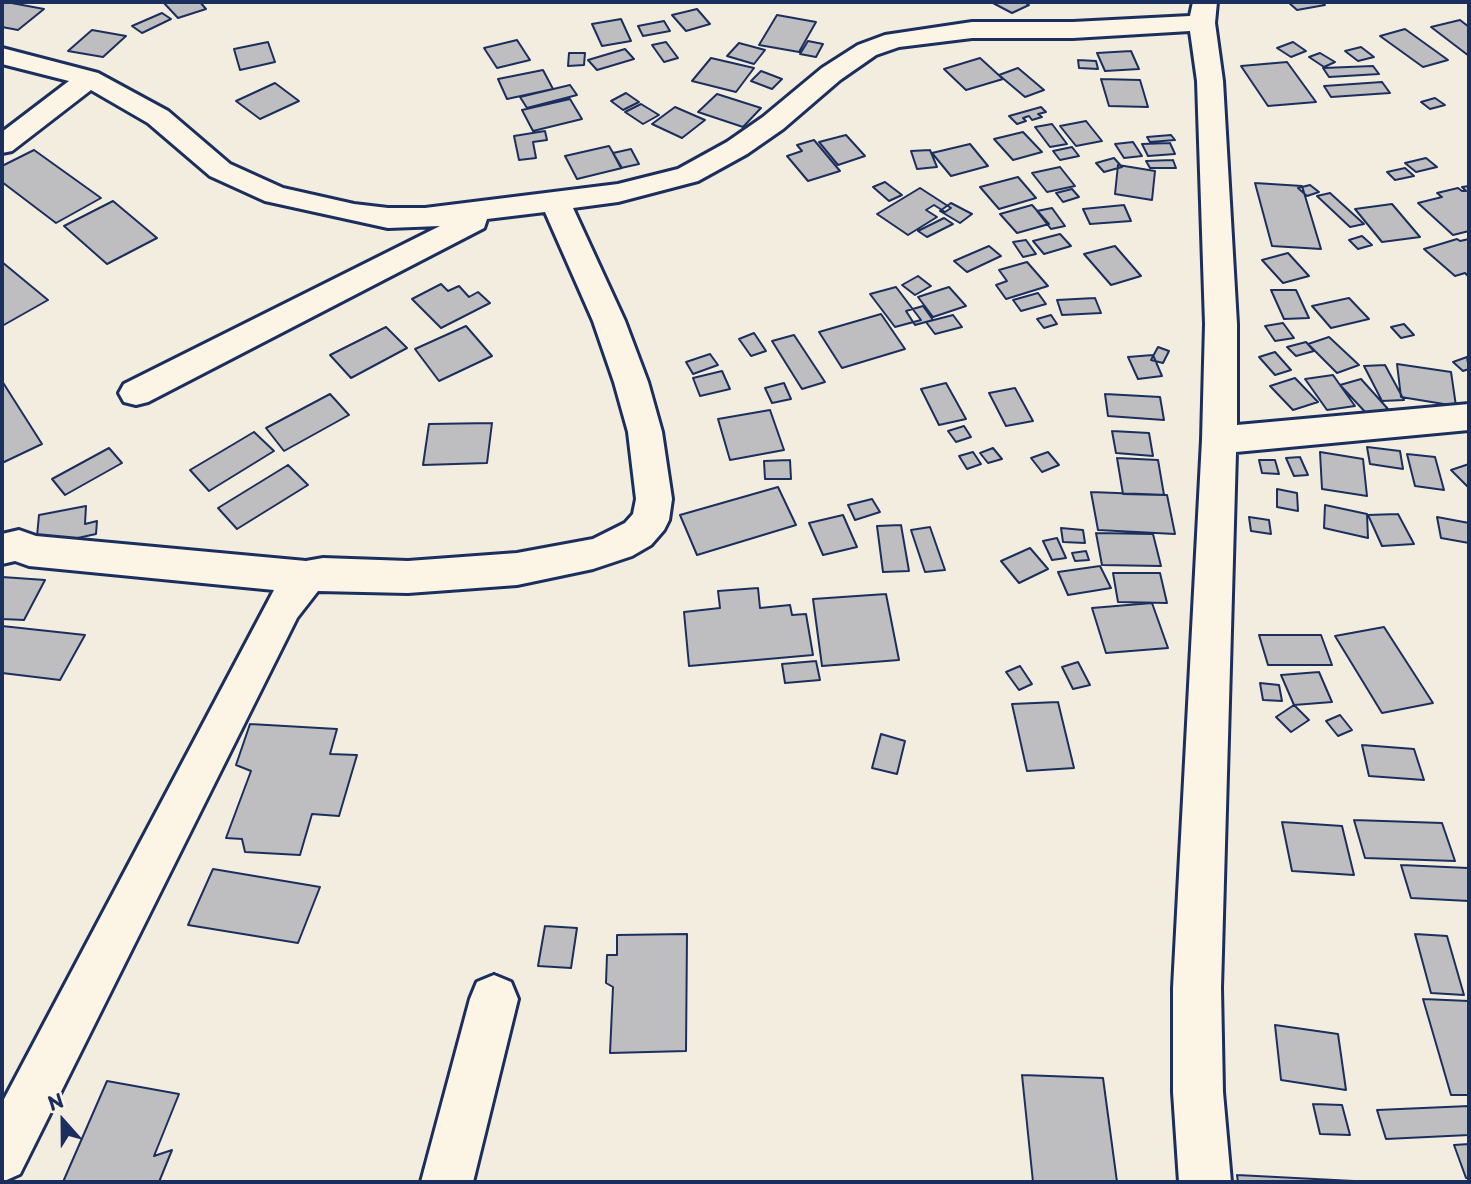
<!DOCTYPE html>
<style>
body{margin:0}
#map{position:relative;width:1471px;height:1184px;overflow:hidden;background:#f3ede0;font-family:"Playpen Sans",sans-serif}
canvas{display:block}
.frame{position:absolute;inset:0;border:4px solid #1b2f5e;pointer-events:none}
.north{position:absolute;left:28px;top:1086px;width:70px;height:70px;-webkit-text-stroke:5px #fcf5e5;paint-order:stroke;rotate:339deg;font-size:19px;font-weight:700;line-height:28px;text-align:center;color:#1b2f5e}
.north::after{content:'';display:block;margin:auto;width:24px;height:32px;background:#1b2f5e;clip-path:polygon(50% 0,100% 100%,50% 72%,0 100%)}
</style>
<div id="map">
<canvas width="1471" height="1184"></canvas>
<div class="frame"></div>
<div class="north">N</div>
</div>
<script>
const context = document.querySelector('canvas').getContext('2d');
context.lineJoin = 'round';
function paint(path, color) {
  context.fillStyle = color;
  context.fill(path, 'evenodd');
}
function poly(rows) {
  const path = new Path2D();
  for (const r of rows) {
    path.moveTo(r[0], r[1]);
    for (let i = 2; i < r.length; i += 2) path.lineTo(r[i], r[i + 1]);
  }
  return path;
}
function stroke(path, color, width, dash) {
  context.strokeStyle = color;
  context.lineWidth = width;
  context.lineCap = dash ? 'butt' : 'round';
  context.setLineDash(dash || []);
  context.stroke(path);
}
const building = poly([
 [2,2,6,2,44,9,18,30,2,27,2,2],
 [163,2,200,2,206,9,178,18,163,2],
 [991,2,1024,2,1029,5,1012,13,991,2],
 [1288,2,1321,2,1325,5,1297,10,1288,2],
 [697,9,710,24,686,31,672,15,697,9],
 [162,13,171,19,142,33,132,26,162,13],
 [777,15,816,22,799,52,759,45,777,15],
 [621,19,631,41,602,46,592,24,621,19],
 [1460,20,1469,27,1469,56,1431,27,1460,20],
 [664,21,670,31,643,36,638,26,664,21],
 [1405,29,1448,60,1423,67,1380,36,1405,29],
 [92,30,126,36,103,57,68,51,92,30],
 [517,40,530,60,497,68,484,48,517,40],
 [808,41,823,44,816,57,800,54,808,41],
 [268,42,275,62,240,70,234,49,268,42],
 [666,42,678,58,664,62,652,45,666,42],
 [1293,42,1306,51,1291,57,1277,48,1293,42],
 [739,43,765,50,754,64,727,56,739,43],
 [1361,47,1374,57,1358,61,1345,51,1361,47],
 [625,49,634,59,597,70,588,60,625,49],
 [1131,51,1139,69,1105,71,1097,53,1131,51],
 [569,53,585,53,584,65,568,66,569,53],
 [1320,53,1335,62,1324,67,1309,57,1320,53],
 [711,58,754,68,736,92,692,81,711,58],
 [980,58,1003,79,966,90,944,69,980,58],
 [1078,60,1096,61,1098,69,1079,68,1078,60],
 [1287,62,1316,102,1268,106,1241,66,1287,62],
 [1373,66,1379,74,1329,77,1323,68,1373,66],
 [1018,68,1044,90,1025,97,999,75,1018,68],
 [543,70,553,89,507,99,498,79,543,70],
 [761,71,782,79,772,89,751,81,761,71],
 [1101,79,1140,80,1148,107,1109,106,1101,79],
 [1382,82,1390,93,1331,97,1324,86,1382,82],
 [275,83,299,101,260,119,236,101,275,83],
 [570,85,577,95,527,108,520,97,570,85],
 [626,93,639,102,623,110,611,101,626,93],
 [717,94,761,108,743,127,698,112,717,94],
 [1435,98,1445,105,1430,109,1421,102,1435,98],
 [570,99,582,119,533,131,522,110,570,99],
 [641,104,659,115,643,124,625,112,641,104],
 [675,107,705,120,682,138,652,124,675,107],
 [1041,107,1046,112,1038,114,1042,117,1032,120,1029,116,1023,118,1026,121,1017,124,1009,116,1041,107],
 [1086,121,1102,141,1076,146,1060,126,1086,121],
 [1052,124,1067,144,1050,147,1035,127,1052,124],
 [545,131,547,140,533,142,536,158,519,160,514,136,545,131],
 [1023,132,1042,152,1013,160,994,139,1023,132],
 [846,135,865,156,838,165,819,142,846,135],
 [1171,135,1175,140,1150,142,1147,137,1171,135],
 [814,140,840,171,808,181,787,156,802,151,797,145,814,140],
 [1133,142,1142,156,1124,158,1115,144,1133,142],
 [1170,143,1175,154,1148,156,1142,144,1170,143],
 [970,144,988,166,951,176,932,153,970,144],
 [609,146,622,168,577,179,565,156,609,146],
 [1072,147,1079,156,1060,160,1053,151,1072,147],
 [631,149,639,164,621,168,613,153,631,149],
 [34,150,101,198,56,223,2,182,2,166,34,150],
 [930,150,937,167,917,169,911,151,930,150],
 [1114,158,1122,167,1104,172,1096,163,1114,158],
 [1426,158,1437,167,1416,172,1405,163,1426,158],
 [1173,160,1176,168,1150,168,1146,161,1173,160],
 [1118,165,1155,171,1152,200,1115,194,1118,165],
 [1060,167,1075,186,1047,192,1032,173,1060,167],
 [1405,168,1414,176,1395,180,1387,172,1405,168],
 [1018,177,1036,198,999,209,980,187,1018,177],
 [885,182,902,195,889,201,873,187,885,182],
 [1255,183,1302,186,1321,249,1272,246,1255,183],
 [1310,185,1319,192,1307,196,1298,188,1310,185],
 [1469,186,1469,231,1453,235,1418,203,1442,197,1437,193,1458,188,1462,191,1466,191,1462,187,1469,186],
 [920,188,951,208,945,212,934,205,926,210,937,217,908,235,877,214,920,188],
 [1072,189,1079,197,1063,202,1056,193,1072,189],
 [1330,193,1364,224,1350,227,1317,196,1330,193],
 [113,201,157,238,107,264,64,226,113,201],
 [951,203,972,214,960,223,940,211,951,203],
 [1392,204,1420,237,1382,242,1355,209,1392,204],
 [1032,205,1049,224,1017,233,1000,214,1032,205],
 [1124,205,1131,221,1090,224,1083,209,1124,205],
 [1052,208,1065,226,1051,229,1037,211,1052,208],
 [944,218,953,224,927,237,918,231,944,218],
 [1060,234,1071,246,1044,254,1033,241,1060,234],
 [1362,236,1372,245,1358,249,1349,240,1362,236],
 [1457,239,1460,241,1469,239,1469,277,1465,273,1455,276,1424,249,1457,239],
 [1026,240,1036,254,1023,257,1013,242,1026,240],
 [989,246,1001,256,967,272,954,261,989,246],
 [1115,246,1141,276,1111,285,1084,254,1115,246],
 [1288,253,1309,276,1283,283,1262,260,1288,253],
 [2,262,48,300,2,326,2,262],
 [1027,262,1048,286,1006,299,996,285,1007,281,999,270,1027,262],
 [918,276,931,286,915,295,902,285,918,276],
 [441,284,448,291,459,286,469,297,478,292,490,303,441,328,412,299,441,284],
 [896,287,921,320,895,327,870,294,896,287],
 [949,287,966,306,933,317,918,297,949,287],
 [1271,290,1296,290,1309,318,1284,319,1271,290],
 [1038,293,1046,304,1021,311,1013,300,1038,293],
 [1095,298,1101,313,1062,315,1057,300,1095,298],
 [1349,298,1369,319,1331,328,1312,306,1349,298],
 [923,306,933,320,915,325,906,311,923,306],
 [881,314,905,349,842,368,819,332,881,314],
 [953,315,962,327,935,334,926,322,953,315],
 [1051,315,1057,324,1044,328,1037,319,1051,315],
 [1283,323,1294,338,1275,341,1265,326,1283,323],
 [1404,324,1414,335,1401,338,1391,327,1404,324],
 [466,326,492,356,439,381,415,349,466,326],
 [386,327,407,348,351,378,330,355,386,327],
 [754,333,766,351,751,356,739,339,754,333],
 [794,335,825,382,802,389,772,341,794,335],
 [1329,337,1359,365,1337,373,1308,344,1329,337],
 [1306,342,1314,351,1296,356,1287,347,1306,342],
 [1158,347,1169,351,1163,363,1151,360,1158,347],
 [1275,352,1291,370,1275,375,1259,357,1275,352],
 [710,354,718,365,693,374,686,362,710,354],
 [1153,355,1162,376,1138,379,1128,357,1153,355],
 [1467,357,1469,369,1463,371,1453,362,1467,357],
 [1397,364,1451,372,1456,406,1401,397,1397,364],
 [1385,365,1404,400,1382,401,1364,366,1385,365],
 [722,371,730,389,700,396,693,378,722,371],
 [1333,375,1340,385,1355,406,1327,410,1305,379,1333,375],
 [1295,378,1318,402,1293,410,1270,386,1295,378],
 [1361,379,1388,409,1368,415,1340,385,1361,379],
 [2,381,42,444,2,463,2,381],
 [784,383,791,399,772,403,765,388,784,383],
 [946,383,966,419,939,425,921,389,946,383],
 [1015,388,1033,421,1006,426,989,393,1015,388],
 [330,394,349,415,284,451,266,428,330,394],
 [1105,394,1160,397,1164,420,1108,416,1105,394],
 [770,410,784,450,730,460,718,419,770,410],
 [492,423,487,463,423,465,429,424,492,423],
 [964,426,971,437,956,442,948,431,964,426],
 [1112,431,1149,433,1153,456,1116,453,1112,431],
 [254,432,274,451,209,491,190,470,254,432],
 [1367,447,1400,451,1403,469,1370,464,1367,447],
 [109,448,122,463,65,495,52,479,109,448],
 [993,448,1002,459,988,463,980,453,993,448],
 [973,452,981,464,967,469,959,456,973,452],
 [1048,452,1059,465,1042,472,1031,458,1048,452],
 [1320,452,1363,459,1367,496,1322,489,1320,452],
 [1407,454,1435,457,1444,490,1415,486,1407,454],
 [1300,457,1308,475,1294,476,1286,458,1300,457],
 [1117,458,1158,460,1164,495,1123,494,1117,458],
 [790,460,791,479,765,479,764,461,790,460],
 [1259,460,1275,460,1279,474,1262,473,1259,460],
 [1469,464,1469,488,1451,470,1469,464],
 [288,465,308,485,237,529,218,508,288,465],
 [778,487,796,525,697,555,680,515,778,487],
 [1277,489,1297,493,1298,511,1277,507,1277,489],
 [1091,492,1167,495,1175,534,1098,530,1091,492],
 [872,499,880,512,855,520,848,505,872,499],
 [1325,505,1367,514,1368,538,1324,528,1325,505],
 [86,506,85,524,97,521,96,534,36,547,39,515,86,506],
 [1398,514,1414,544,1382,546,1368,515,1398,514],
 [843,515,857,547,823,555,809,523,843,515],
 [1249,517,1269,520,1271,534,1251,531,1249,517],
 [1437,517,1469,523,1469,543,1441,538,1437,517],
 [901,525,909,571,883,572,877,526,901,525],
 [930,527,945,570,925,572,911,530,930,527],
 [1061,528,1083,530,1085,543,1063,542,1061,528],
 [1096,533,1153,534,1161,566,1102,565,1096,533],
 [1057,538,1066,558,1052,560,1043,541,1057,538],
 [1030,548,1048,569,1019,583,1001,561,1030,548],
 [1086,551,1089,560,1075,561,1072,553,1086,551],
 [1100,566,1111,588,1068,595,1058,572,1100,566],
 [1113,573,1160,573,1167,603,1118,602,1113,573],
 [2,577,45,580,24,620,2,619,2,577],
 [758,588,760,608,790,605,792,615,806,614,813,655,689,666,684,612,720,608,718,591,758,588],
 [886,594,899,660,822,666,813,599,886,594],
 [1152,603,1168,648,1106,653,1092,608,1152,603],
 [2,626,85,635,60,680,2,673,2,626],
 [1384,627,1433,703,1382,713,1335,636,1384,627],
 [1259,635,1321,635,1332,665,1268,665,1259,635],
 [816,661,820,680,785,683,782,664,816,661],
 [1078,662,1090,685,1073,689,1062,667,1078,662],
 [1020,666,1032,684,1019,690,1006,672,1020,666],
 [1319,672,1332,702,1294,705,1281,675,1319,672],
 [1260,683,1279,685,1282,701,1263,700,1260,683],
 [1058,702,1074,768,1027,771,1012,704,1058,702],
 [1294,705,1309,720,1291,732,1276,717,1294,705],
 [1340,715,1352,730,1338,736,1326,721,1340,715],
 [250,724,337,729,330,754,357,755,339,816,312,814,300,855,245,852,242,839,226,838,251,771,236,765,250,724],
 [881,734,905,741,897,774,872,768,881,734],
 [1362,745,1414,749,1424,780,1369,776,1362,745],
 [1354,820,1442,823,1455,861,1365,858,1354,820],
 [1282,822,1342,826,1354,875,1292,871,1282,822],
 [1401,865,1468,868,1469,901,1411,898,1401,865],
 [213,869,320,887,298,943,188,925,213,869],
 [545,926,577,928,571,968,538,966,545,926],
 [687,934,686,1051,610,1053,613,987,606,983,607,955,617,955,617,935,687,934],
 [1415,934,1447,936,1464,995,1431,993,1415,934],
 [1423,999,1469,1001,1469,1095,1451,1095,1423,999],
 [1275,1025,1338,1034,1346,1090,1281,1080,1275,1025],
 [1022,1075,1103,1078,1117,1182,1033,1182,1022,1075],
 [107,1081,179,1094,154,1156,172,1150,159,1182,63,1182,107,1081],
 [1313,1104,1342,1105,1350,1135,1320,1134,1313,1104],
 [1469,1106,1469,1135,1386,1139,1377,1110,1469,1106],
 [1469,1144,1469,1178,1466,1178,1454,1145,1469,1144],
 [1237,1175,1354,1181,1355,1182,1238,1182,1237,1175]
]);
const minor = poly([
 [1193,2,1217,2,1215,23,1223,81,1237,324,1237,425,1469,404,1469,430,1236,452,1221,988,1223,1092,1231,1182,1179,1182,1173,1092,1173,988,1202,440,1205,324,1197,81,1190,31,1073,38,972,38,899,47,876,55,840,80,783,129,747,154,698,181,618,202,573,208,625,321,648,382,662,432,672,499,669,520,664,530,651,545,632,556,593,569,517,585,408,593,318,591,297,618,20,1174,2,1182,2,1103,274,590,29,566,15,561,2,564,2,534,19,530,36,536,306,561,323,558,408,561,517,553,593,539,625,523,633,514,636,499,628,432,614,382,593,321,545,212,487,219,484,228,148,402,136,405,124,402,119,393,124,384,440,226,388,228,265,201,210,176,148,123,91,90,12,151,2,153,2,132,69,81,2,64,2,48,98,73,168,111,230,164,283,188,354,204,388,208,425,208,618,184,678,169,727,142,763,117,822,68,858,45,885,35,972,22,1073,22,1190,16,1193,2],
 [494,975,511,982,518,999,473,1182,421,1182,470,999,477,982,494,975]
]);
paint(building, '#bebec0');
stroke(building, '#1b2f5e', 2);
stroke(minor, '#1b2f5e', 6);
paint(minor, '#fcf5e5');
</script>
